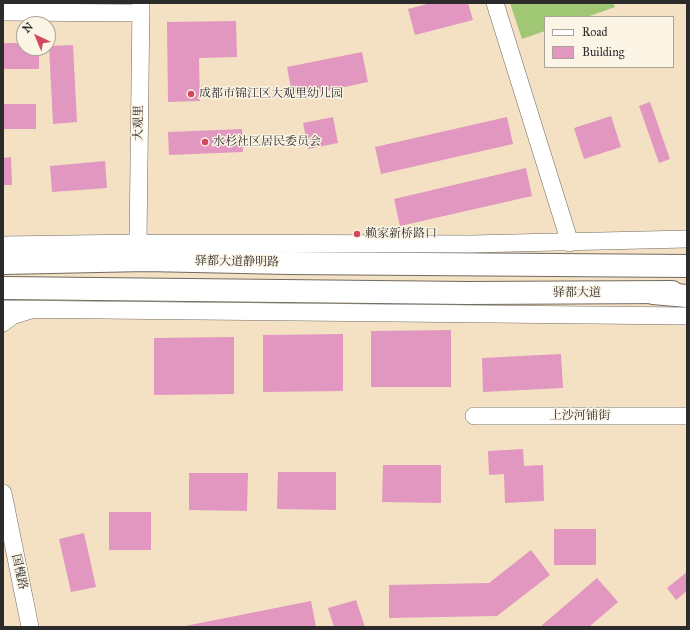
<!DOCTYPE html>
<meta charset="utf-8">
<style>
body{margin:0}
#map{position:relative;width:690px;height:630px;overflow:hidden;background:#f4e1c4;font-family:"IM FELL Great Primer",serif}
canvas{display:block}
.frame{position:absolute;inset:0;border:4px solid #2b2b2b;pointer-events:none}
.legend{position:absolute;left:544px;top:16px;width:130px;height:52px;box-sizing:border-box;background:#fcf5e5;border:1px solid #a8a49b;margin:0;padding:5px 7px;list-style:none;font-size:12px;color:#2b2b2b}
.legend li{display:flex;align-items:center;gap:8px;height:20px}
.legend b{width:20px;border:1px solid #a8a49b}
.north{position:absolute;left:16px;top:16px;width:40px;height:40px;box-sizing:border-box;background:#fcf5e5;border:1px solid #a8a49b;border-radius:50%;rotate:316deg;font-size:11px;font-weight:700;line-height:16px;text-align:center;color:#2b2b2b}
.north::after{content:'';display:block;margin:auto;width:14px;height:18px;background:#d1495b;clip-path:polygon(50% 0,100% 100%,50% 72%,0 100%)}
</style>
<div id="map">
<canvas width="690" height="630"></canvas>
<div class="frame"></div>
<ul class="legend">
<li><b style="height:5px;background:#fff"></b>Road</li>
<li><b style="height:11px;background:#e197bf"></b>Building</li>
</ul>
<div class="north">N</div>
</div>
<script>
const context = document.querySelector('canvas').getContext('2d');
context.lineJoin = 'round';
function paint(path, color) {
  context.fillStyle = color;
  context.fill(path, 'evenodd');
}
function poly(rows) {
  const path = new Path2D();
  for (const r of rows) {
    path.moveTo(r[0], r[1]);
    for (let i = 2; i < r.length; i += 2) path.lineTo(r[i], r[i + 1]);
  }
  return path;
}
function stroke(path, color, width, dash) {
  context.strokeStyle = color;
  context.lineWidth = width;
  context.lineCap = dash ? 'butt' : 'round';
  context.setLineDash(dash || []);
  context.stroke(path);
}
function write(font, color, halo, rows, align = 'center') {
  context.font = font + ' "IM FELL Great Primer","Noto Serif SC",serif';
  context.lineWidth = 3;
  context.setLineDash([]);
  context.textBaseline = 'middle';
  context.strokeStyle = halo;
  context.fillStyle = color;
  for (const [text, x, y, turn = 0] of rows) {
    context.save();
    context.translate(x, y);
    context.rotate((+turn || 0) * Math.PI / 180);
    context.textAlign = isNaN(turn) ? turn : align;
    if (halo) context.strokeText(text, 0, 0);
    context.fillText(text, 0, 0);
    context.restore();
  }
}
const green = poly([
 [510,3,613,3,615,7,587,17,545,17,545,31,522,39]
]);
const building = poly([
 [431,3,468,3,473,20,415,35,408,9],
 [236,21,237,57,199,58,200,101,168,102,167,22],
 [3,43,24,43,24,48,39,48,39,69,3,69],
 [73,45,77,122,53,124,49,46],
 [362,52,368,82,293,98,287,67],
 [650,102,670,159,659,163,639,106],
 [3,104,36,104,36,129,3,129],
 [611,116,621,147,584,159,574,128],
 [333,117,338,143,308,149,303,123],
 [507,117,513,144,381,174,375,147],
 [242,129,243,152,169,155,168,132],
 [11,157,12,185,3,185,3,158],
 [105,161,107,188,52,192,50,166],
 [526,168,532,196,400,226,394,199],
 [451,330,451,387,371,387,371,331],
 [343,334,343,391,263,392,263,335],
 [234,337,234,394,154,395,154,338],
 [561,354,563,388,483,392,482,358],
 [523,449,524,466,543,465,544,501,505,503,504,474,489,475,488,451],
 [383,465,441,465,441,503,382,502],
 [278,472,336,472,336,510,277,509],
 [189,473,248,473,247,511,189,510],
 [109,512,151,512,151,550,109,550],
 [554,529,596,529,596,565,554,565],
 [84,533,96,587,71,592,59,539],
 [531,550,550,575,497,616,389,618,389,585,489,583],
 [687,572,687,591,676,600,667,588],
 [597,578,618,602,589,627,540,627],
 [356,600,365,627,334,627,328,608],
 [311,601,316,627,185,627,185,626]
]);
const minor = poly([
 [495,3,570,243],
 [3,12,141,13],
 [138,243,141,3],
 [3,245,138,243,471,244,687,239],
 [3,309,687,316],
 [3,323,12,316,28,311],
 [474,416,687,416],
 [3,493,30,627]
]);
const major = poly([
 [3,263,146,260,289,263,687,266],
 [3,288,468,293,672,292]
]);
const highway = poly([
 [653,293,687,296]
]);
const markers = [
 [191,94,4,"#d1495b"],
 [205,142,4,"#d1495b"],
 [357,234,4,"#d1495b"]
];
const poiNames = [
 ["成都市锦江区大观里幼儿园",199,94],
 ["水杉社区居民委员会",213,142],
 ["赖家新桥路口",365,234]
];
const streetNames = [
 ["大观里",139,123,-89],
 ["驿都大道静明路",237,262,1],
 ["驿都大道",577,293],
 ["上沙河铺街",580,416],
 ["国槐路",19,572,78]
];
paint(green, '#a0c874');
paint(building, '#e197bf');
stroke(minor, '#716b61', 18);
stroke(major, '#716b61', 24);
stroke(highway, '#716b61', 24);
stroke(minor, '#fff', 17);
stroke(major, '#fff', 22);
stroke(highway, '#fff', 22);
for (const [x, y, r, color] of markers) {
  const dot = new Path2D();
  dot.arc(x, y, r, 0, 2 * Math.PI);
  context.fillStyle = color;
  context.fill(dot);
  stroke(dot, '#fcf5e5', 1.5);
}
write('12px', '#2b2b2b', '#fcf5e5', poiNames, 'left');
write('12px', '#2b2b2b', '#fcf5e5', streetNames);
</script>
